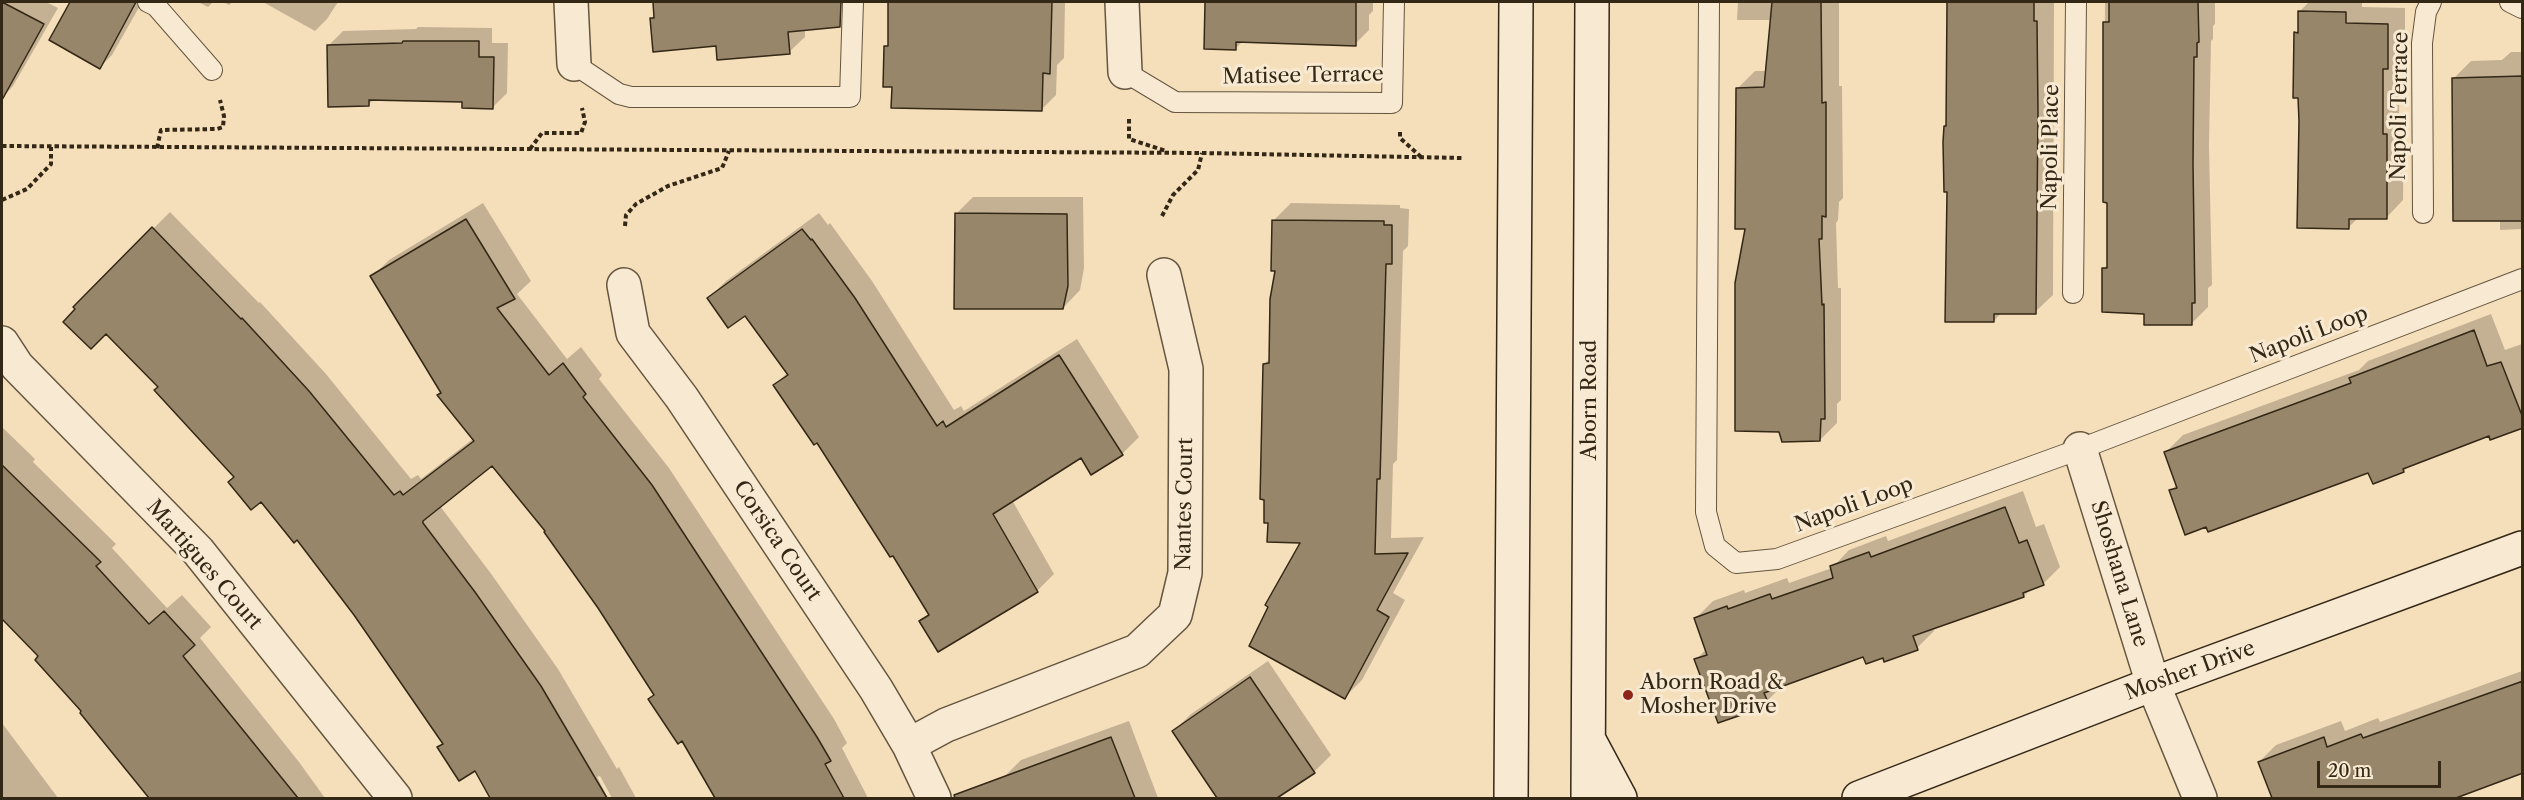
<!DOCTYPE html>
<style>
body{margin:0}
#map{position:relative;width:2524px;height:800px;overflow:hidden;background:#f5deba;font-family:"Libre Caslon Text",serif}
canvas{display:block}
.frame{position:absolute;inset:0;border:3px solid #332716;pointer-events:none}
.scale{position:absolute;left:2317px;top:761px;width:124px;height:27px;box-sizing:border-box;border:3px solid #332716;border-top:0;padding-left:8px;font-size:18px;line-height:21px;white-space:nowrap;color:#332716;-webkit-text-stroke:4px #f8ead2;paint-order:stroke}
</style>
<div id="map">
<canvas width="2524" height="800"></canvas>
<div class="frame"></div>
<div class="scale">20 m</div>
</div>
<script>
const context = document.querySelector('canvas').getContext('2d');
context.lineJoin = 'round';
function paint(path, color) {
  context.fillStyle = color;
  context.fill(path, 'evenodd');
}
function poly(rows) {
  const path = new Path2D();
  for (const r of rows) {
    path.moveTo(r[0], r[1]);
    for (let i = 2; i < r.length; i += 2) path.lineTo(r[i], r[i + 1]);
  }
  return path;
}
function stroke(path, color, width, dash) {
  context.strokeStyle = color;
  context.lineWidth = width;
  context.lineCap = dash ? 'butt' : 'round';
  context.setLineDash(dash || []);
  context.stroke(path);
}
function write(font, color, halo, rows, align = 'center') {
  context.font = font + ' "Libre Caslon Text",serif';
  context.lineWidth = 6;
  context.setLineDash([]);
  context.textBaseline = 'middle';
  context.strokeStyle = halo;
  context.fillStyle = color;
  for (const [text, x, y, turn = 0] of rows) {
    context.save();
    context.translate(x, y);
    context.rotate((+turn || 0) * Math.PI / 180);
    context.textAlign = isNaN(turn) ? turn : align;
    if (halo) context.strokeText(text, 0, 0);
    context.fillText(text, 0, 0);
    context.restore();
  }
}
const shadow = poly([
 [2,2,46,2,58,8,13,86,2,98],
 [72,2,142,2,112,55,100,67,51,39],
 [198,2,213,2,208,7],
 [223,2,233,2,229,5],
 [263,2,338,2,327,19,315,31],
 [654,2,837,2,838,11,805,29,805,37,789,52,717,45,651,19,655,15],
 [890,2,1065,2,1064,58,1057,65,1056,95,1041,110,893,86,886,47,889,43],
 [1207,2,1373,2,1373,11,1369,15,1369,30,1355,44,1243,41,1235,49,1206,48],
 [1738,2,1839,2,1839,86,1842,86,1843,198,1839,202,1838,220,1836,223,1838,288,1841,288,1841,400,1837,404,1837,423,1820,440,1747,228,1738,88,1755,71,1767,71,1772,20,1737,20],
 [1947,2,2054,2,2053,295,2035,312,2002,312,1994,321,1948,124],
 [2105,2,2215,2,2215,24,2213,26,2213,39,2211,41,2209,146,2212,285,2208,288,2208,307,2191,324,2145,313,2103,269,2108,264,2108,201,2104,201],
 [2309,2,2362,2,2362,7,2405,8,2405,51,2400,56,2399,118,2404,118,2403,200,2386,218,2358,218,2349,227,2298,227,2299,97,2296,33,2299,29,2299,12],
 [418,27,492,28,492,43,508,43,507,93,493,107,464,100,375,98,368,105,329,45,343,31,416,29],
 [2511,52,2522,52,2522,229,2500,230,2500,220,2454,78,2471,61,2502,60],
 [973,197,1083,197,1084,268,1080,290,1063,308,956,214],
 [483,203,531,281,517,294,567,359,581,347,602,375,599,379,669,468,834,719,847,743,842,748,868,798,717,798,683,739,599,607,547,531,492,464,440,506,492,575,558,669,617,769,619,767,636,798,612,798,600,776,597,777,608,798,492,798,476,769,439,747,444,742,356,614,298,538,235,477,160,387,106,332,75,307,170,212,259,303,260,302,326,374,411,479,418,475,421,479,474,438,442,393,372,277,389,260],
 [1291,203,1400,205,1400,208,1409,209,1408,246,1403,251,1397,460,1393,464,1391,538,1424,537,1393,593,1405,600,1362,680,1345,697,1302,541,1264,364,1271,358,1277,269,1274,220],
 [819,213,828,225,830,223,872,281,954,410,961,406,964,411,1077,339,1139,437,1122,454,1092,473,1082,456,1012,500,1054,574,1037,591,939,650,921,621,929,613,893,554,817,441,775,385,788,372,745,314,709,298,726,281],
 [2491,314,2505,350,2522,344,2522,426,2490,434,2410,464,2404,471,2369,471,2207,526,2171,491,2177,484,2166,452,2183,435,2359,370,2368,361],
 [2,427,35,459,33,462,116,544,112,548,167,608,182,595,211,627,200,638,299,762,325,798,151,798,82,713,84,711,40,656,2,614],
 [2023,491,2036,527,2044,524,2060,567,2043,584,2032,588,2024,596,1933,628,1934,631,1917,648,1884,656,1864,655,1783,685,1767,701,1753,706,1749,710,1696,660,1707,648,1696,618,1713,601,1744,590,1745,593,1787,578,1789,583,1832,568,1849,550,1886,536,1888,541],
 [1268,661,1331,755,1314,772,1274,798,1219,798,1174,731,1191,714],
 [2522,671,2522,771,2451,798,2273,798,2259,762,2276,745,2341,721,2345,731,2378,718,2380,722],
 [1129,721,1158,798,1010,798,1004,777,1021,760],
 [2,723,58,798,2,798]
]);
const building = poly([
 [2,2,44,24,2,100,2,2],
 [70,2,136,2,100,69,49,40,70,2],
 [653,2,841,2,840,27,788,32,790,54,717,60,716,46,653,52,650,18,654,18,653,2],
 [888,2,1052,2,1050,74,1043,73,1042,111,891,108,892,87,883,87,884,46,888,46,888,2],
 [1205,2,1356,2,1356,46,1236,42,1236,50,1204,49,1205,2],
 [1772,2,1821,2,1822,103,1826,102,1826,217,1822,216,1822,239,1819,239,1822,305,1824,304,1825,419,1821,419,1820,441,1782,442,1779,432,1735,431,1735,283,1745,229,1735,229,1736,88,1764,87,1772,2],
 [1947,2,2034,2,2034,21,2037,21,2038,113,2036,314,1994,314,1994,322,1945,322,1947,192,1944,192,1943,142,1944,126,1946,126,1947,2],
 [2109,2,2198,2,2199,42,2197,43,2197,57,2194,57,2193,164,2195,303,2192,303,2192,325,2144,325,2144,314,2102,312,2102,268,2107,268,2107,203,2103,202,2103,22,2109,22,2109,2],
 [2298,11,2346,12,2346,23,2388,24,2388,69,2383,69,2383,134,2387,134,2387,219,2349,219,2349,229,2297,228,2299,121,2298,98,2293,98,2294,32,2298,33,2298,11],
 [403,41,479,41,479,57,494,57,493,109,462,108,462,102,369,100,369,106,328,107,327,45,402,43,403,41],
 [2523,76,2523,221,2453,221,2452,78,2523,76],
 [955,213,1067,214,1068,286,1063,309,954,309,955,213],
 [466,219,515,299,497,308,549,375,563,363,586,394,583,397,652,485,817,737,831,761,825,764,844,798,715,798,682,741,678,744,648,699,654,695,598,608,544,532,545,531,492,466,423,521,423,523,475,592,541,686,607,798,490,798,475,771,459,781,437,747,443,744,354,615,297,540,294,543,261,502,251,510,228,482,234,477,154,390,158,387,106,334,91,349,63,322,75,309,73,307,152,227,241,319,242,318,309,391,394,495,400,491,403,495,474,441,437,395,441,393,370,276,466,219],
 [1272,220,1384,221,1384,225,1392,225,1392,264,1386,264,1380,479,1377,479,1375,554,1408,553,1377,610,1389,617,1345,699,1249,646,1268,607,1265,605,1300,543,1267,542,1268,523,1264,523,1264,500,1260,499,1263,364,1269,363,1270,299,1275,271,1271,271,1272,220],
 [802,229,811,240,812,239,855,298,937,426,943,421,946,427,1059,355,1123,455,1091,475,1081,458,993,514,1038,592,938,652,919,621,929,615,893,556,890,557,817,443,814,445,773,385,788,375,745,316,728,328,707,298,802,229],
 [2474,330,2487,366,2501,362,2523,418,2523,428,2490,440,2489,436,2403,469,2404,472,2373,484,2368,473,2208,532,2206,527,2185,535,2169,490,2177,488,2164,452,2351,383,2349,378,2474,330],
 [2,465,101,562,96,566,149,624,164,611,195,645,183,656,298,798,149,798,80,713,81,711,35,660,38,656,2,619,2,465],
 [2005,507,2019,543,2027,540,2044,585,2023,593,2024,597,1913,636,1918,650,1884,662,1883,658,1866,664,1863,657,1764,693,1768,702,1749,709,1750,712,1718,723,1694,659,1707,655,1694,618,1727,606,1728,609,1770,594,1772,599,1833,578,1830,566,1869,552,1871,557,2005,507],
 [1250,677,1315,773,1277,798,1217,798,1172,731,1250,677],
 [2523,681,2523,773,2456,798,2272,798,2258,762,2324,737,2327,747,2361,734,2363,738,2523,681],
 [1111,737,1135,798,955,798,954,795,1111,737]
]);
const path = poly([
 [1129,119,1129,139,1166,151],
 [1400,132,1400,138,1421,157],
 [2,146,1202,153,1462,158],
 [157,148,161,130,217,129,223,127,224,116,220,100],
 [530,149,542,133,581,133,585,122,582,108],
 [2,200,27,189,51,164,51,147],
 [1162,216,1173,195,1198,170,1202,153],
 [625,226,626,215,636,204,668,186,722,168,729,151]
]);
const lane = poly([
 [148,2,156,6,212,70],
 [1709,2,1706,512,1715,546,1736,563,1777,559,2080,449,2522,279],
 [2510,2,2522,8],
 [574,64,619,94,631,97,850,97,853,2],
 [1125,72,1175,102,1392,103,1394,2],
 [2423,213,2422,43,2426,12,2431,2],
 [2073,293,2076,2]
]);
const street = poly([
 [571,2,574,64],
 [1122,2,1125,72],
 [624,285,633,333,682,398,876,689,909,745,934,798],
 [2,343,17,366,198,551,395,798],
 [2080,449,2153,684,2200,798],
 [909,745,946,725,1137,651,1175,615,1185,573,1186,369,1164,275]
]);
const secondary = poly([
 [1590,742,1620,798],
 [1511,798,1516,2],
 [1588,798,1592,2],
 [1859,798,2153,684,2522,548]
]);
const markers = [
 [1628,695,6,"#8f2418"]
];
const streetNames = [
 ["Matisee Terrace",1303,76,-1],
 ["Napoli Terrace",2400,106,-89],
 ["Napoli Place",2051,147,-89],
 ["Napoli Loop",2309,335,-21],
 ["Aborn Road",1590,400,-90],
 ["Nantes Court",1185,504,-89],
 ["Napoli Loop",1854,505,-20],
 ["Corsica Court",777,541,56],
 ["Martigues Court",204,565,49],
 ["Shoshana Lane",2119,574,73],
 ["Mosher Drive",2190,671,-20]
];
const poiNames = [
 ["Aborn Road &",1640,683],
 ["Mosher Drive",1640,707]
];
paint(shadow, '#0003');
paint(building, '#98866b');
stroke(building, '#332716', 1.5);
stroke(lane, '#64553f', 22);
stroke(street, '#64553f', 36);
stroke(secondary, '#332716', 36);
stroke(path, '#332716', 4, [4.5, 3]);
stroke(lane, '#f8ead2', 20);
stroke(street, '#f8ead2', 33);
stroke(secondary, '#f8ead2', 33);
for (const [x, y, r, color] of markers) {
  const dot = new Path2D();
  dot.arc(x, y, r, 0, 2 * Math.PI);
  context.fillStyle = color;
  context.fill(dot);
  stroke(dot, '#f8ead2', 2);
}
write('21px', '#332716', '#f8ead2', streetNames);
write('21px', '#332716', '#f8ead2', poiNames, 'left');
</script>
